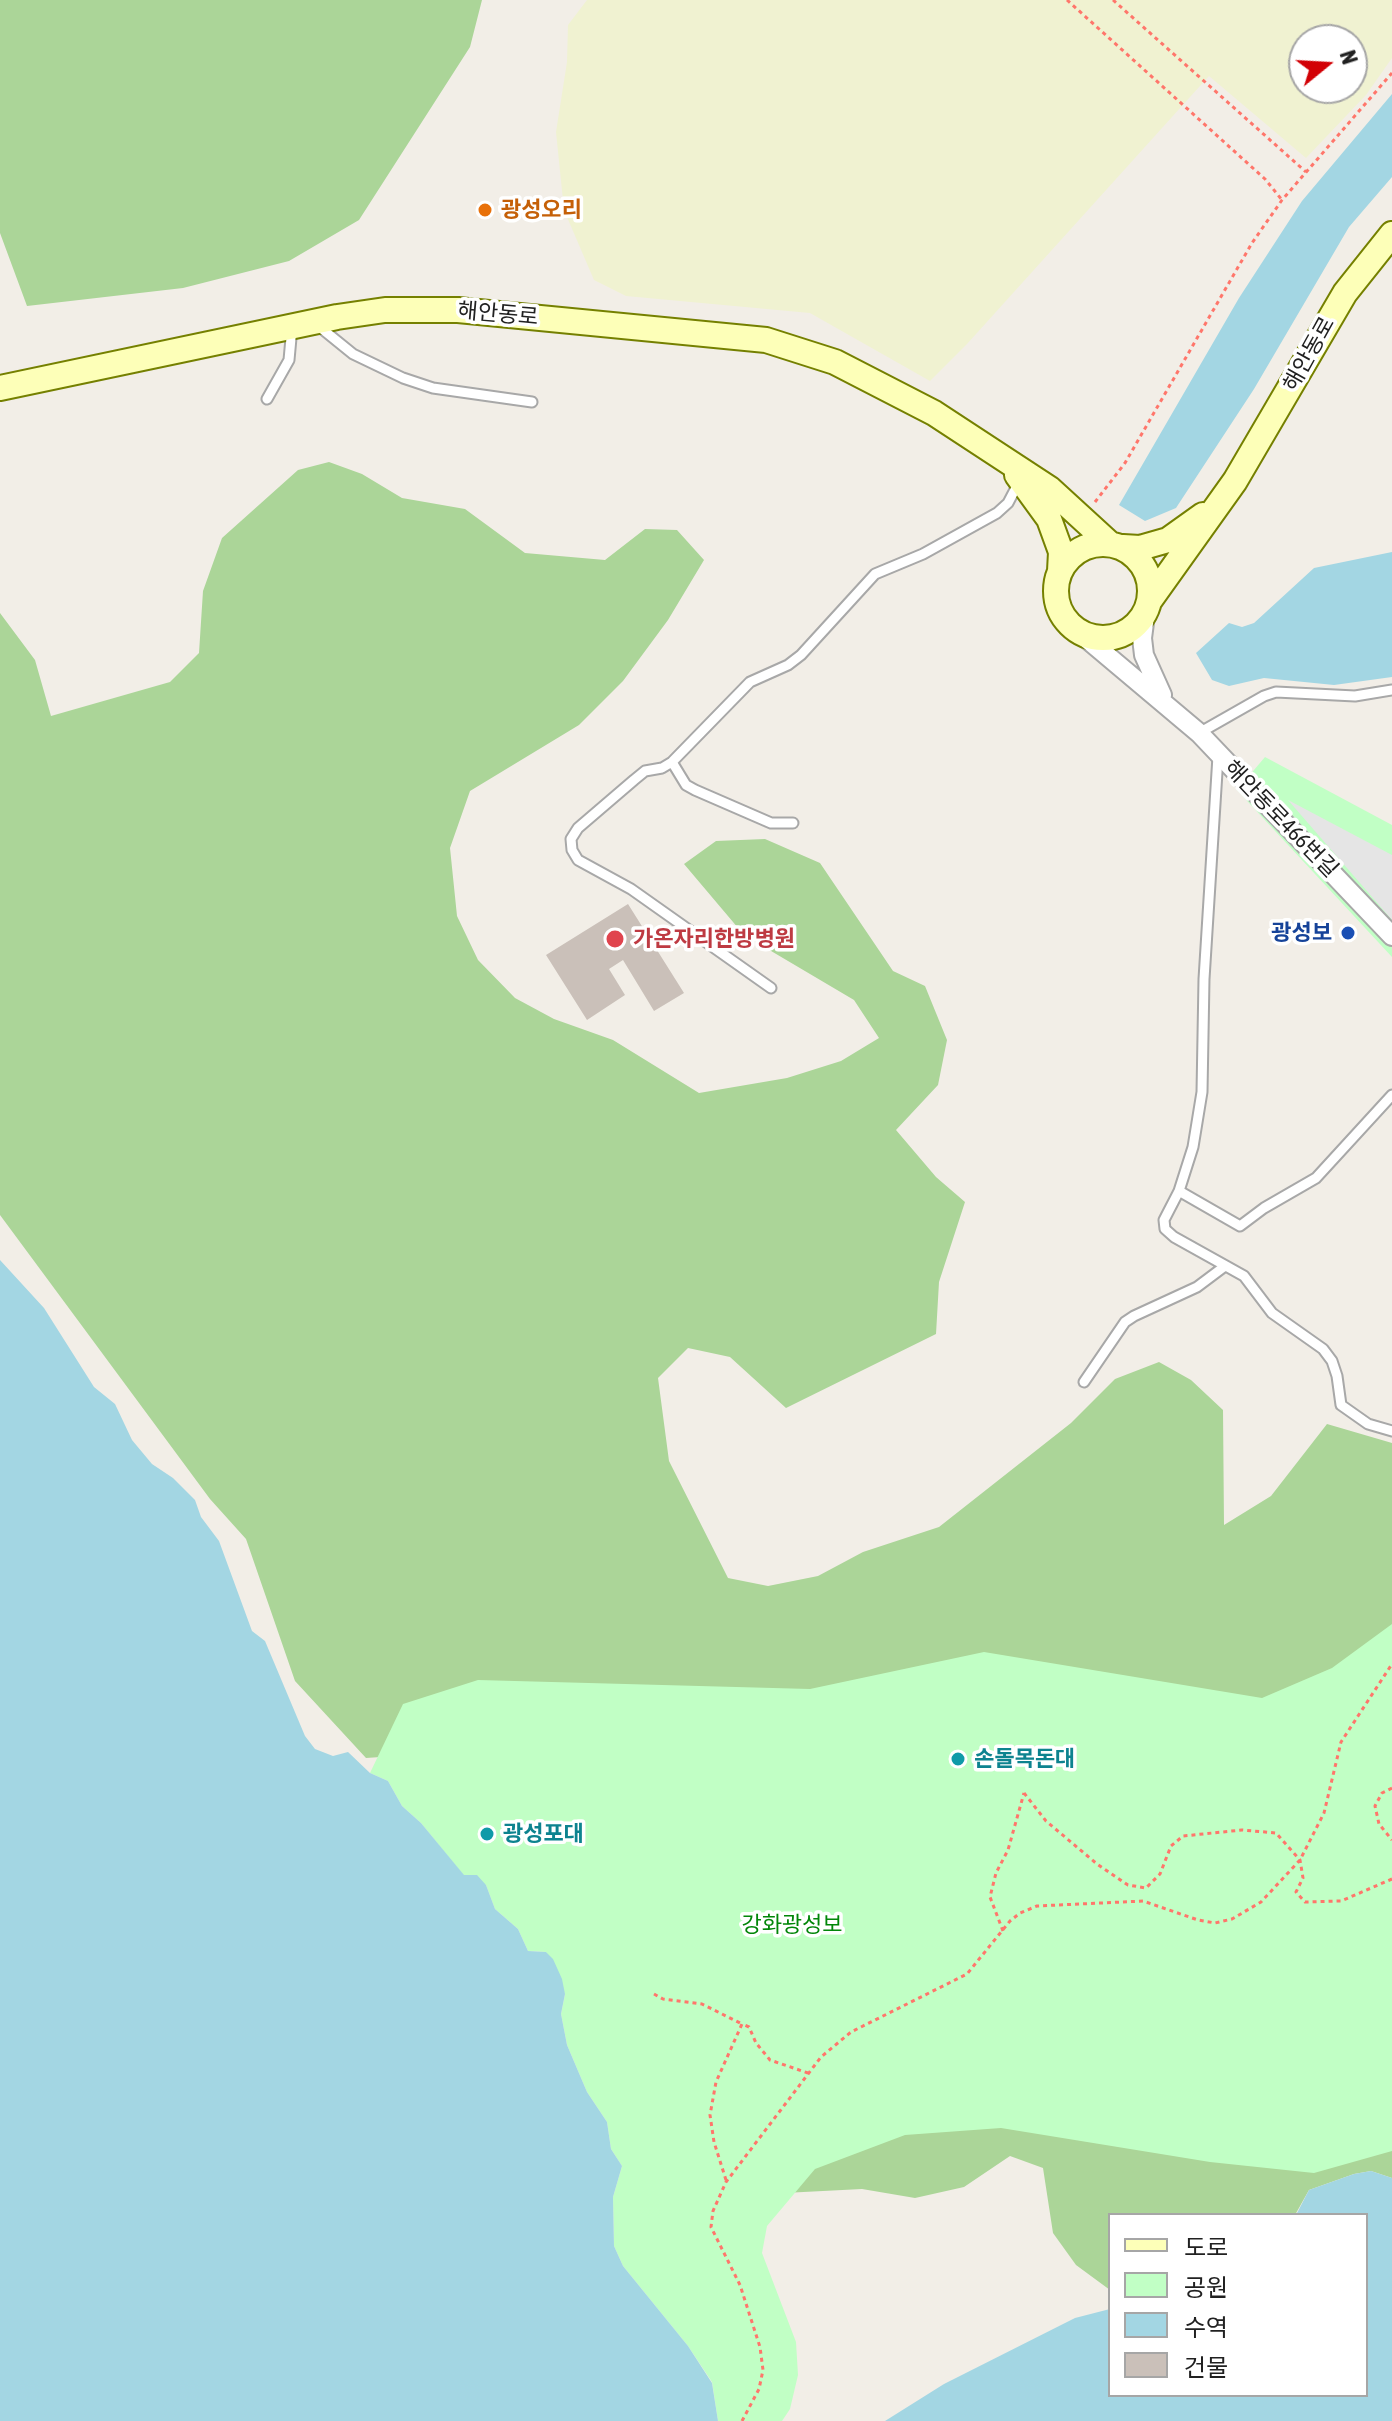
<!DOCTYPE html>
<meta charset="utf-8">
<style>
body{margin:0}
#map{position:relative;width:1392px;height:2421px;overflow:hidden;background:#f2eee7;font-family:"Asap Condensed","Noto Sans KR",sans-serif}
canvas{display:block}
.legend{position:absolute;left:1108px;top:2213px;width:260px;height:184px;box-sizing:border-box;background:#fff;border:2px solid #a6a6a6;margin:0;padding:10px 14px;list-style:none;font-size:24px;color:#212121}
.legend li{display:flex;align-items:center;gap:16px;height:40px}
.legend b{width:40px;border:2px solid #a6a6a6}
.north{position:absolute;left:1288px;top:24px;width:80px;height:80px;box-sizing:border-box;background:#fff;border:2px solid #a6a6a6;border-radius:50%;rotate:72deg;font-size:22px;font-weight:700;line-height:32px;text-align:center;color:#212121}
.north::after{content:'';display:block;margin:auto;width:28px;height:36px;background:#d20005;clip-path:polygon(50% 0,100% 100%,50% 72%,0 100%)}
</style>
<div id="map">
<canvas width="1392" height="2421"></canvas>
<ul class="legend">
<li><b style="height:10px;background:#fdffb8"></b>도로</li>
<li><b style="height:22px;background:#c1ffc5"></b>공원</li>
<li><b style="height:22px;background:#a3d6e3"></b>수역</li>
<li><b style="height:22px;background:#cac0b9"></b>건물</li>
</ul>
<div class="north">N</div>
</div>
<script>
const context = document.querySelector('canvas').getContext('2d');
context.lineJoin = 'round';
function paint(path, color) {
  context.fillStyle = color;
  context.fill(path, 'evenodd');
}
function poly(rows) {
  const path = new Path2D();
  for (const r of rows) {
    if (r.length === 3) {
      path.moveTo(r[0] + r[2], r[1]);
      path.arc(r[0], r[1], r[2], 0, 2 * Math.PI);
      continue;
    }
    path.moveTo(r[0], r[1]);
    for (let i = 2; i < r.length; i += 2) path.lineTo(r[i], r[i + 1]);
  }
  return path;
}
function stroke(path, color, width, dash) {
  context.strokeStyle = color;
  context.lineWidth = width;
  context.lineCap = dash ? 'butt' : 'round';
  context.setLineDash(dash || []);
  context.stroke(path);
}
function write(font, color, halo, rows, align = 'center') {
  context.font = font + ' "Asap Condensed","Noto Sans KR",sans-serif';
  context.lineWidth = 7;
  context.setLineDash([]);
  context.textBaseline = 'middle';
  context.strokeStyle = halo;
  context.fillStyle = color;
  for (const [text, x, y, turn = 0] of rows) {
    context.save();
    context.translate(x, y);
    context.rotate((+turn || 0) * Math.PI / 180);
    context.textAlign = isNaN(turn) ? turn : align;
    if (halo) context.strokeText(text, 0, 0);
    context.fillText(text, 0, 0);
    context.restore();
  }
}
const farmland = poly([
 [587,0,1392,0,1392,58,1366,95,1306,158,1209,76,967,344,930,381,810,313,626,296,594,280,564,210,556,132,567,62,568,25],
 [1304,40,1352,40,1352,88,1304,88]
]);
const forest = poly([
 [0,0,482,0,470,47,359,220,289,261,183,288,27,306,0,233],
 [329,462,362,474,402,498,465,509,525,553,605,560,645,529,677,530,704,560,668,620,623,681,579,725,470,791,450,848,457,916,478,960,515,998,554,1019,613,1040,699,1093,787,1078,841,1061,879,1038,854,1000,744,935,684,864,716,841,765,839,820,863,893,971,925,986,947,1040,938,1085,896,1130,936,1177,965,1202,939,1282,936,1334,786,1408,730,1357,688,1348,658,1378,669,1461,728,1578,768,1586,818,1576,863,1552,939,1527,1071,1423,1115,1379,1159,1362,1191,1380,1223,1410,1224,1525,1271,1496,1327,1424,1392,1443,1392,2178,1371,2171,1354,2174,1309,2190,1295,2215,1110,2215,1110,2290,1076,2265,1053,2233,1043,2168,1010,2156,964,2187,915,2198,862,2189,784,2193,395,1756,366,1758,295,1681,246,1539,210,1499,0,1215,0,613,35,660,51,716,170,682,199,653,203,591,222,538,298,470]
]);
const park = poly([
 [1265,757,1392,825,1392,957,1237,790],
 [1392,1624,1392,2151,1314,2173,1210,2162,1001,2128,905,2135,815,2169,767,2226,762,2253,796,2342,798,2375,790,2409,782,2421,718,2421,712,2382,688,2346,623,2266,614,2246,613,2197,622,2166,611,2149,607,2122,587,2092,567,2045,561,2014,565,1994,546,1952,528,1951,518,1929,495,1909,486,1885,464,1876,421,1823,402,1806,388,1781,370,1773,403,1704,478,1680,810,1689,984,1652,1262,1698,1332,1668]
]);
const parking = poly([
 [1288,800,1392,855,1392,920]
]);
const water = poly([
 [1392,94,1392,177,1349,227,1254,389,1176,508,1145,521,1119,505,1239,298,1302,201],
 [1392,552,1392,677,1334,685,1264,678,1229,686,1212,680,1196,653,1229,623,1242,627,1254,623,1314,568],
 [0,1260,44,1308,94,1387,115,1404,132,1440,152,1464,173,1478,195,1500,201,1517,219,1541,252,1631,265,1641,305,1736,315,1749,333,1756,348,1752,370,1773,388,1781,402,1806,421,1823,464,1875,477,1875,486,1885,495,1909,518,1929,528,1951,546,1952,553,1959,562,1979,565,1994,561,2014,567,2045,587,2092,607,2122,611,2149,622,2166,613,2197,614,2246,623,2266,688,2346,712,2383,718,2421,0,2421],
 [1371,2171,1392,2178,1392,2421,885,2421,944,2384,1075,2318,1110,2309,1110,2395,1366,2395,1366,2215,1296,2215,1309,2190,1354,2174]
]);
const building = poly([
 [628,904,684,993,654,1011,623,960,609,969,625,995,587,1020,546,955]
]);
const path = poly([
 [1067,0,1265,179,1282,200],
 [1113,0,1306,172],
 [1095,502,1125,463,1252,243,1282,200,1392,73],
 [1392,1788,1382,1793,1375,1806,1379,1824,1392,1840],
 [1024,1793,1046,1821,1097,1864,1128,1885,1146,1888,1160,1874,1171,1846,1183,1836,1242,1830,1276,1833,1300,1860,1303,1878,1296,1892,1305,1902,1341,1901,1392,1879],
 [1003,1931,990,1897,996,1873,1008,1850,1024,1793],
 [654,1994,663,1999,702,2004,742,2024],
 [726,2180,714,2142,710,2115,716,2082,742,2024,749,2027,756,2043,770,2060,808,2073],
 [742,2421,759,2389,763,2370,760,2347,740,2285,711,2227,713,2211,726,2182,821,2057,851,2032,967,1974,1010,1921,1020,1913,1037,1906,1143,1901,1198,1920,1215,1923,1232,1919,1261,1902,1300,1860,1324,1813,1341,1742,1392,1664]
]);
const lane = poly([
 [316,324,353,354,403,378,433,388,532,402],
 [267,399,289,360,292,327],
 [1199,733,1264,696,1276,692,1355,696,1392,690],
 [1218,756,1204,979,1202,1092,1193,1147,1179,1191,1164,1220,1165,1229,1174,1237,1244,1276,1272,1313,1323,1349,1332,1361,1337,1376,1341,1405,1368,1424,1392,1431],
 [672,762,686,785,695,790,771,823,793,823],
 [771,988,631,889,578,860,572,850,571,839,578,828,634,780,645,771,662,768,672,762,750,682,788,665,801,655,875,574,923,554,997,513,1008,503,1019,482],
 [1179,1191,1240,1226,1264,1208,1316,1178,1392,1095],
 [1084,1382,1125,1322,1134,1316,1197,1287,1225,1266]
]);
const street = poly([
 [1145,615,1142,638,1144,655,1162,695],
 [1073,627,1199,733,1392,936]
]);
const secondary = poly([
 [0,388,337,317,385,310,458,310,766,340,835,362,934,413,1050,489,1109,543],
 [1017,475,1049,519,1061,552,1060,571],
 [1103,591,47],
 [1123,547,1140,548,1168,540,1203,515],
 [1150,600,1235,481,1345,293,1392,234]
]);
const markers = [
 [485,210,8,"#e8710a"],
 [1348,933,8,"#1a4fb4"],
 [615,939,10,"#e0444e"],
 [958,1759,8,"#0f9aa8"],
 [487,1834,8,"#0f9aa8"]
];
const foodNames = [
 ["광성오리",501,210]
];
const streetNames = [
 ["해안동로",498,314,5],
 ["해안동로",1309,354,-61],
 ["해안동로466번길",1281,819,46]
];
const transitNames = [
 ["광성보",1332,933]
];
const healthNames = [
 ["가온자리한방병원",633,939]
];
const cultureNames = [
 ["손돌목돈대",974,1759],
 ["광성포대",503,1834]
];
const parkNames = [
 ["강화광성보",792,1925]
];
paint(farmland, '#f0f2d1');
paint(forest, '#abd598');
paint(park, '#c1ffc5');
paint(parking, '#e5e5e5');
paint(water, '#a3d6e3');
paint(building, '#cac0b9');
stroke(lane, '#a8a8a8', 13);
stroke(street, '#a8a8a8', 22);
stroke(secondary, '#758000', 28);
stroke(path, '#ff766b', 3, [4, 4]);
stroke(lane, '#fff', 9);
stroke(street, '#fff', 18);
stroke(secondary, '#fdffb8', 24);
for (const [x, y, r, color] of markers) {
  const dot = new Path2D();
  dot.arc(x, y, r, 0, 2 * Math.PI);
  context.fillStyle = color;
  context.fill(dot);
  stroke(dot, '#fff', 3);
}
write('bold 22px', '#c56008', '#fff', foodNames, 'left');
write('22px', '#212121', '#fff', streetNames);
write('bold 22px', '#164399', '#fff', transitNames, 'right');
write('bold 22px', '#be3a42', '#fff', healthNames, 'left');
write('bold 22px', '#0d838f', '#fff', cultureNames, 'left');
write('22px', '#028609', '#fff', parkNames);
</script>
